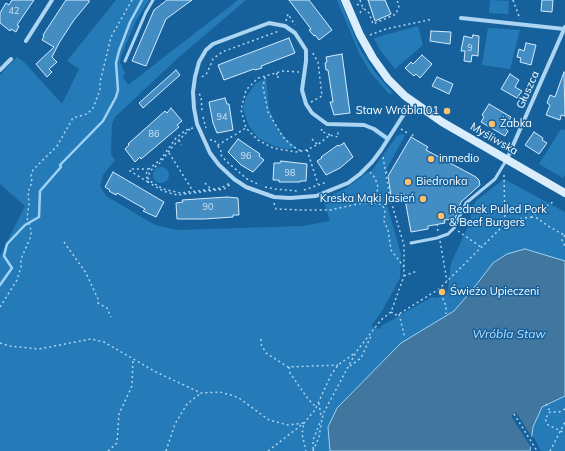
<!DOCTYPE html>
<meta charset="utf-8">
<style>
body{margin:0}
canvas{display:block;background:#16619b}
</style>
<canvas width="565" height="451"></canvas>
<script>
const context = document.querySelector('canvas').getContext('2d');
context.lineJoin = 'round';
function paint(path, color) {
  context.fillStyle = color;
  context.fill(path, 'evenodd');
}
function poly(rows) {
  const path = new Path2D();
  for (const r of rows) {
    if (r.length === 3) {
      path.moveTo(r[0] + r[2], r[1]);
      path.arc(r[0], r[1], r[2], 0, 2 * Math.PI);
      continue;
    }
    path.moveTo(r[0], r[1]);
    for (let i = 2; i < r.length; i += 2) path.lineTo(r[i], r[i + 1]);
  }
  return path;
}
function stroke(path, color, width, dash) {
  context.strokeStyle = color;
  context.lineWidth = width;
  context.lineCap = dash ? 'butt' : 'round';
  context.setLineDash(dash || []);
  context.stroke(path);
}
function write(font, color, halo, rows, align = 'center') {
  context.font = font + ' Mulish,sans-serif';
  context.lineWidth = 3;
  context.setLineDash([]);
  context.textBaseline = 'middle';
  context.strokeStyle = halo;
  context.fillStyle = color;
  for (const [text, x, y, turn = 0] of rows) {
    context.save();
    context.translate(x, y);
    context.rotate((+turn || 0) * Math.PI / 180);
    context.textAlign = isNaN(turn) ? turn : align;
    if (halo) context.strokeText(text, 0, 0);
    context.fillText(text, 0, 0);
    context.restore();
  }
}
const green = poly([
 [116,0,149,0,136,21,121,56,120,62,125,73,123,77,128,85,238,0,246,0,179,57,115,117,112,124,111,154,115,160,103,175,100,186,106,196,155,225,177,230,303,226,330,221,323,199,345,189,368,172,370,173,397,136,402,134,405,135,385,172,390,203,387,205,401,254,400,278,382,311,371,326,379,329,383,325,432,297,438,298,448,291,451,263,471,220,471,208,477,200,504,179,565,212,565,261,553,259,473,289,454,311,401,343,337,408,328,427,330,451,0,451,0,256,25,206,0,184,0,75,17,57,26,64,62,104,79,69,67,61],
 [337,0,340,0,360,49,374,71,392,92,390,95,371,73,360,55],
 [490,0,509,1,508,14,489,13],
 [418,26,423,45,395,69,380,50,374,38],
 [488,28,520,30,510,69,482,65],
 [266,78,269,108,275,124,286,139,297,148,287,149,274,146,258,138,249,126,243,109,246,97,255,84],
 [561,129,565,130,565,175,563,178,539,164],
 [161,175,8],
 [565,396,565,451,541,451,532,434,533,427,542,407]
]);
const water = poly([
 [525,249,565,261,565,396,542,407,533,427,530,451,330,451,328,427,337,408,401,343,454,311,473,289,493,263,507,254,525,249]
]);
const pier = poly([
 [516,412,533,439,532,449,511,416]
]);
const stream = poly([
 [0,285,12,268,4,256,7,244,25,225,39,217,40,191,61,167,60,165,103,121,116,97,118,90,116,63,119,51,130,22,142,0]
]);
const building = poly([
 [12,0,34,0,17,25,19,26,16,32,11,29,10,31,0,23,0,13,6,3,9,5,12,0],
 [66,0,89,0,89,2,74,20,59,43,52,57,57,62,49,69,52,72,47,77,36,64,54,47,42,40,44,36,43,35,66,0],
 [167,0,192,0,166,19,146,66,132,61,154,10,167,0],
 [289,0,309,0,332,30,319,40,315,35,314,36,309,30,311,29,289,0],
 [368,0,385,0,391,14,375,21,368,0],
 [542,0,553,0,552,12,541,11,542,0],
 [431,31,451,32,450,44,430,41,431,31],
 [473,35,479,36,478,56,472,55,471,62,464,61,465,51,461,51,464,36,472,38,473,35],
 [289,38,295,53,261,66,262,68,255,70,254,69,224,80,218,65,289,38],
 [526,43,536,45,531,65,520,62,521,58,517,57,519,49,524,51,526,43],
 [342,54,350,113,334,115,330,102,333,102,328,70,326,70,325,63,327,62,326,57,342,54],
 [422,55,432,64,420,78,416,74,414,76,405,68,411,62,413,64,422,55],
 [176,70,180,75,143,108,139,103,176,70],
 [564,72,565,116,561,115,560,120,546,115,550,105,547,103,550,95,555,97,564,72],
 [510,74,519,80,515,87,522,91,517,98,501,89,510,74],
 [437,77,453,84,449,94,432,86,437,77],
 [225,98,227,104,229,104,233,130,217,133,213,123,209,102,225,98],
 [489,104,511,117,505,128,508,131,505,136,481,122,484,117,482,115,489,104],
 [171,108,182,121,177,125,179,127,141,159,140,157,135,162,125,149,129,145,128,144,165,111,167,113,171,108],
 [534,132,543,138,542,140,547,143,539,154,525,145,534,132],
 [411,137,428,147,426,150,476,177,479,180,480,185,461,202,455,219,444,220,445,223,428,226,428,229,411,232,404,194,391,196,388,176,411,137],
 [238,139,260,154,259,156,264,160,253,172,241,165,228,152,238,139],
 [344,143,353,157,340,168,326,175,317,161,322,158,321,157,338,145,339,146,344,143],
 [281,161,307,164,306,181,300,181,300,182,279,182,279,180,273,180,274,163,280,163,281,161],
 [113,172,164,202,156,217,143,211,145,209,117,193,116,195,109,191,110,190,105,187,113,172],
 [227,197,238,198,239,215,233,215,233,217,204,219,177,219,176,203,183,202,182,200,227,197]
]);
const path = poly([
 [360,0,363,8,369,13,373,24,396,14,399,6,397,0],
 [513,0,520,19],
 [357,5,361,3],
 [360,13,363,8],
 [286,21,288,14,295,25],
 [370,35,386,29,433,19],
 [299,72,283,71,258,78,246,90,241,110,246,128,258,140,273,148,296,152,307,150,320,143,330,135,338,137,338,131],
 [277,73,276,77,281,77],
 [202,77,207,73,213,59,222,52,279,31],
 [265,77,263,87,268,112,283,137,292,146,301,151],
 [199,94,201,96,202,111],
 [311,102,322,96,318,62,312,52],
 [203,117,206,128],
 [193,128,186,130,176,138,161,159,149,169,146,174,148,182,163,191,177,195,224,189,231,184],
 [190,129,173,146,160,163,150,171,148,178,150,181,163,189,181,193,221,188,230,183],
 [322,129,321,131,330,135],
 [401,129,409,134],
 [412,136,415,132],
 [312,139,318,145],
 [179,140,181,145],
 [210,140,214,140,218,145,246,128],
 [218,146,221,151,220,154,226,161,247,179,260,185],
 [307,150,318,184],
 [169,153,193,191],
 [370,172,375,178,378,187,376,197,378,203],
 [386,173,388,169],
 [504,175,505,224],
 [148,182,130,171,130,169,149,169],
 [205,183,211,189],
 [265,187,275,189,297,191],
 [304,190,324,183,327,185],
 [274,203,276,209,302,210,330,210,362,203,378,203,383,206,385,212,384,221,388,230,391,250,404,267],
 [383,206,390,198],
 [531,217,537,218,548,226,564,235],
 [437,224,438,232],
 [458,231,481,247],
 [565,235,562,240,565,246],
 [440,241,447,281],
 [64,242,86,273,98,299,98,303,107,308,111,317],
 [404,276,417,271],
 [439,289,446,306,446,314],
 [0,307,17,280,21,267,21,259,31,236,31,230,27,218,29,204,28,192,32,182,31,176,33,170,57,146,73,118,87,114,93,108,100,90,100,82,111,37,132,0],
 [391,312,395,315,399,314,439,289,505,224,518,219,531,217,553,202],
 [399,314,405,338],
 [261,339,261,344,266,353,288,367,338,365],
 [0,343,10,346,39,349,91,339,104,342,156,372,201,393,220,392,231,395,239,398,269,420,288,425,304,423,302,434,306,451],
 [350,366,361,358,371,336],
 [289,367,290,373,308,399,316,407],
 [319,403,321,417],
 [546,404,550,411],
 [565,409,559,412,550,412,545,419,548,425,565,433],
 [514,414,537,451],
 [313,449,313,440,321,420],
 [108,451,117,443,119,414,132,386,133,358],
 [166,451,175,424,187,404,201,393],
 [268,451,304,423,315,410,331,375,338,365,355,353],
 [313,451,319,437,323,414,356,352,381,320,391,312,404,276,404,245,390,198,383,157],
 [550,451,565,422]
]);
const lane = poly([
 [125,61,146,12,153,0],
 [411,243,437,238,448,234,454,228,466,203,495,179,507,159]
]);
const street = poly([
 [461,18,564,29],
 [26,41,52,0],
 [0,70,11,59],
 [388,139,374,129,364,125,327,124,312,113,306,104,302,90,306,61,306,50,295,33,285,26,269,23,213,44,206,50,199,62,195,77,193,92,194,108,197,124,210,153,219,165,234,179,246,187,274,197,290,198,316,196,348,183,360,174,372,162,381,150,404,114,413,103],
 [507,159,565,27]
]);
const secondary = poly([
 [345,0,360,35,373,58,388,79,405,96,442,122,565,193]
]);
const markers = [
 [447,111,4,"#ffc16c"],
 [492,124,4,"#ffc16c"],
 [431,159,4,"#ffc16c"],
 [408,182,4,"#ffc16c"],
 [423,199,4,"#ffc16c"],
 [441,216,4,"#ffc16c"],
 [442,292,4,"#ffc16c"]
];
const numberNames = [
 ["42",14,11],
 ["9",470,48],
 ["94",222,117],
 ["86",154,134],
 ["96",246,156],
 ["98",290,173],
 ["90",208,207]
];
const streetNames = [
 ["Głuszca",528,90,-66],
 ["Myśliwska",494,139,30]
];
const poiNames = [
 ["Staw Wróbla 01",439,111,"right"],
 ["Żabka",500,124],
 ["inmedio",439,159],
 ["Biedronka",416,182],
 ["Kreska Mąki Jasień",415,199,"right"],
 ["Rednek Pulled Pork",449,210],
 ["& Beef Burgers",449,223],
 ["Świeżo Upieczeni",450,292]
];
const waterNames = [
 ["Wróbla Staw",509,334]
];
paint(green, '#257bb7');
paint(water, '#41769e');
stroke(water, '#9ed2f5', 1);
paint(pier, '#16619b');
stroke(stream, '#9ed2f5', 2.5);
paint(building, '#438dc3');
stroke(building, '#d3ebfd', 1);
stroke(path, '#abd5f2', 1.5, [2, 3]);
stroke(lane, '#abd5f2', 3);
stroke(street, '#abd5f2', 4);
stroke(secondary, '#daedfc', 8);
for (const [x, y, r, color] of markers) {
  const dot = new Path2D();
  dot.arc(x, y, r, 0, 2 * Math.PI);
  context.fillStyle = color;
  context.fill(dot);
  stroke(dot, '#16619b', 1.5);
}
write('9px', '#d0e2f0', null, numberNames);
write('11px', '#fff', '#16619b', streetNames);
write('11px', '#fff', '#16619b', poiNames, 'left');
write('italic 12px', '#b8def9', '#16619b', waterNames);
</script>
